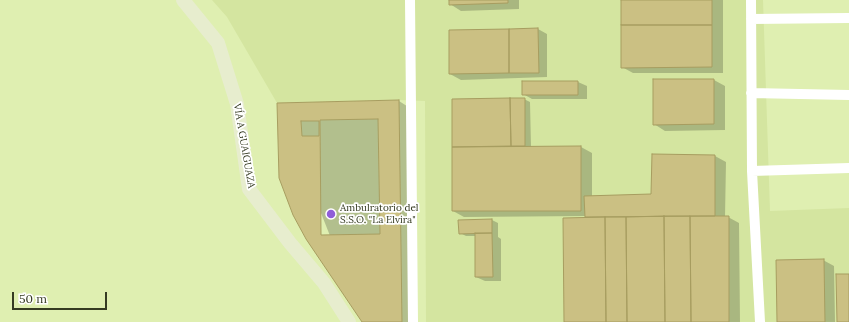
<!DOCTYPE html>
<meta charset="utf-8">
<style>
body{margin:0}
#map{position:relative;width:849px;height:322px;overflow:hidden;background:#dfefb1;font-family:Lora,serif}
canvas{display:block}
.scale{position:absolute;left:12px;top:292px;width:95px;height:18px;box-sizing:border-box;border:2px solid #353b22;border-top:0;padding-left:5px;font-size:12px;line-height:14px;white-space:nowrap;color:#353b22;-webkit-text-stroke:3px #fff;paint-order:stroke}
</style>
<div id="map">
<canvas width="849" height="322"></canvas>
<div class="scale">50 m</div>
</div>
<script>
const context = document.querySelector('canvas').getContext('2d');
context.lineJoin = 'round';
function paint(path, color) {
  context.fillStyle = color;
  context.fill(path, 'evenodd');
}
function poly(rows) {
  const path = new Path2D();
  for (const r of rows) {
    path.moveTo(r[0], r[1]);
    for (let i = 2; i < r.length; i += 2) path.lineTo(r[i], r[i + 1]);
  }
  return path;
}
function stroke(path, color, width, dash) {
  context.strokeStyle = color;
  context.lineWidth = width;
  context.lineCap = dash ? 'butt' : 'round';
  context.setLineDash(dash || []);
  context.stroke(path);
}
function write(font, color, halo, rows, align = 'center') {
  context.font = font + ' Lora,serif';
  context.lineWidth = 3.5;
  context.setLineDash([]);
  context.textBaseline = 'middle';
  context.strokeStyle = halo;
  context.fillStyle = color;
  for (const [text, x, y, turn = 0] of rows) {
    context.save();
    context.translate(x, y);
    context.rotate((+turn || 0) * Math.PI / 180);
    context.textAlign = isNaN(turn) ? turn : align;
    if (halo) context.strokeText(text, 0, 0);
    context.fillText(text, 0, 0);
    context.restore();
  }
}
const built = poly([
 [212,0,763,0,770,211,849,208,849,322,426,322,425,101,399,100,277,103,227,17]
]);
const shadow = poly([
 [450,0,519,0,519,9,461,11,450,4],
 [622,0,723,0,723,73,633,73,622,67],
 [538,29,547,34,547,77,461,80,450,74,450,31],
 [714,80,725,86,725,130,665,131,654,124],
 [523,82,578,82,587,86,587,99,532,99,523,94],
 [524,99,530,102,531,147,581,147,592,153,592,196,652,195,715,156,726,162,725,217,728,217,739,223,740,322,565,322,586,216,464,217,453,211,453,100],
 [399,101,410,108,413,322,364,322,278,104],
 [492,220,498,223,498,237,501,239,501,281,485,281,476,277,476,236,466,236,460,233],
 [823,260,834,266,835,322,778,322]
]);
const building = poly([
 [449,0,508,0,508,3,449,5,449,0],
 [621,0,712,0,712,25,621,25,621,0],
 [621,25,712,25,712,67,621,68,621,25],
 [538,28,539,73,509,73,509,29,538,28],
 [509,29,509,73,449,74,449,30,509,29],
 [653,79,714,79,714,124,653,125,653,79],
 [522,81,578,81,578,95,522,95,522,81],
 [510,98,525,98,525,146,511,146,510,98],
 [510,98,511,146,452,147,452,99,510,98],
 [399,100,402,322,362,322,306,239,293,215,279,178,277,103,399,100],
 [378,119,380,234,321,235,320,120,378,119],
 [301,121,319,121,319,136,302,136,301,121],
 [581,146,581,211,452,211,452,147,581,146],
 [652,154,715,155,715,216,585,217,584,196,651,194,652,154],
 [664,216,665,322,627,322,626,217,664,216],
 [664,216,690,216,691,322,665,322,664,216],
 [690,216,729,216,729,322,691,322,690,216],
 [605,217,606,322,564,322,563,218,605,217],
 [605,217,626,217,627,322,606,322,605,217],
 [492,219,492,233,459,234,458,220,492,219],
 [475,233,492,233,493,277,475,277,475,233],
 [824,259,825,322,777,322,776,260,824,259],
 [836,274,849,274,849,322,837,322,836,274]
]);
const street = poly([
 [410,0,413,322],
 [751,0,752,171,760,322],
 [751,19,849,18],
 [751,93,849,95],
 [752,171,849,168]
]);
const secondary = poly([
 [183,0,218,43,237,104,249,189,290,243,324,283,349,322]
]);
const markers = [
 [331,214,5,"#8f5ed8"]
];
const streetNames = [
 ["VÍA A GUAIGUAZA",244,146,80]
];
const poiNames = [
 ["Ambulratorio del",340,208],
 ["S.S.O. \"La Elvira\"",340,220]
];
paint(built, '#d4e5a0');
paint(shadow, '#0003');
paint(building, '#cbc083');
stroke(building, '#a79d60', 1);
stroke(street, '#fff', 10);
stroke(secondary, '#e7edce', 14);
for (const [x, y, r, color] of markers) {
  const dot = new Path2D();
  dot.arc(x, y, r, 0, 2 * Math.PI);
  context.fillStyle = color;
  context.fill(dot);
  stroke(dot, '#fff', 1.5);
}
write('10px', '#353b22', '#fff', streetNames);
write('10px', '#353b22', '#fff', poiNames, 'left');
</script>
